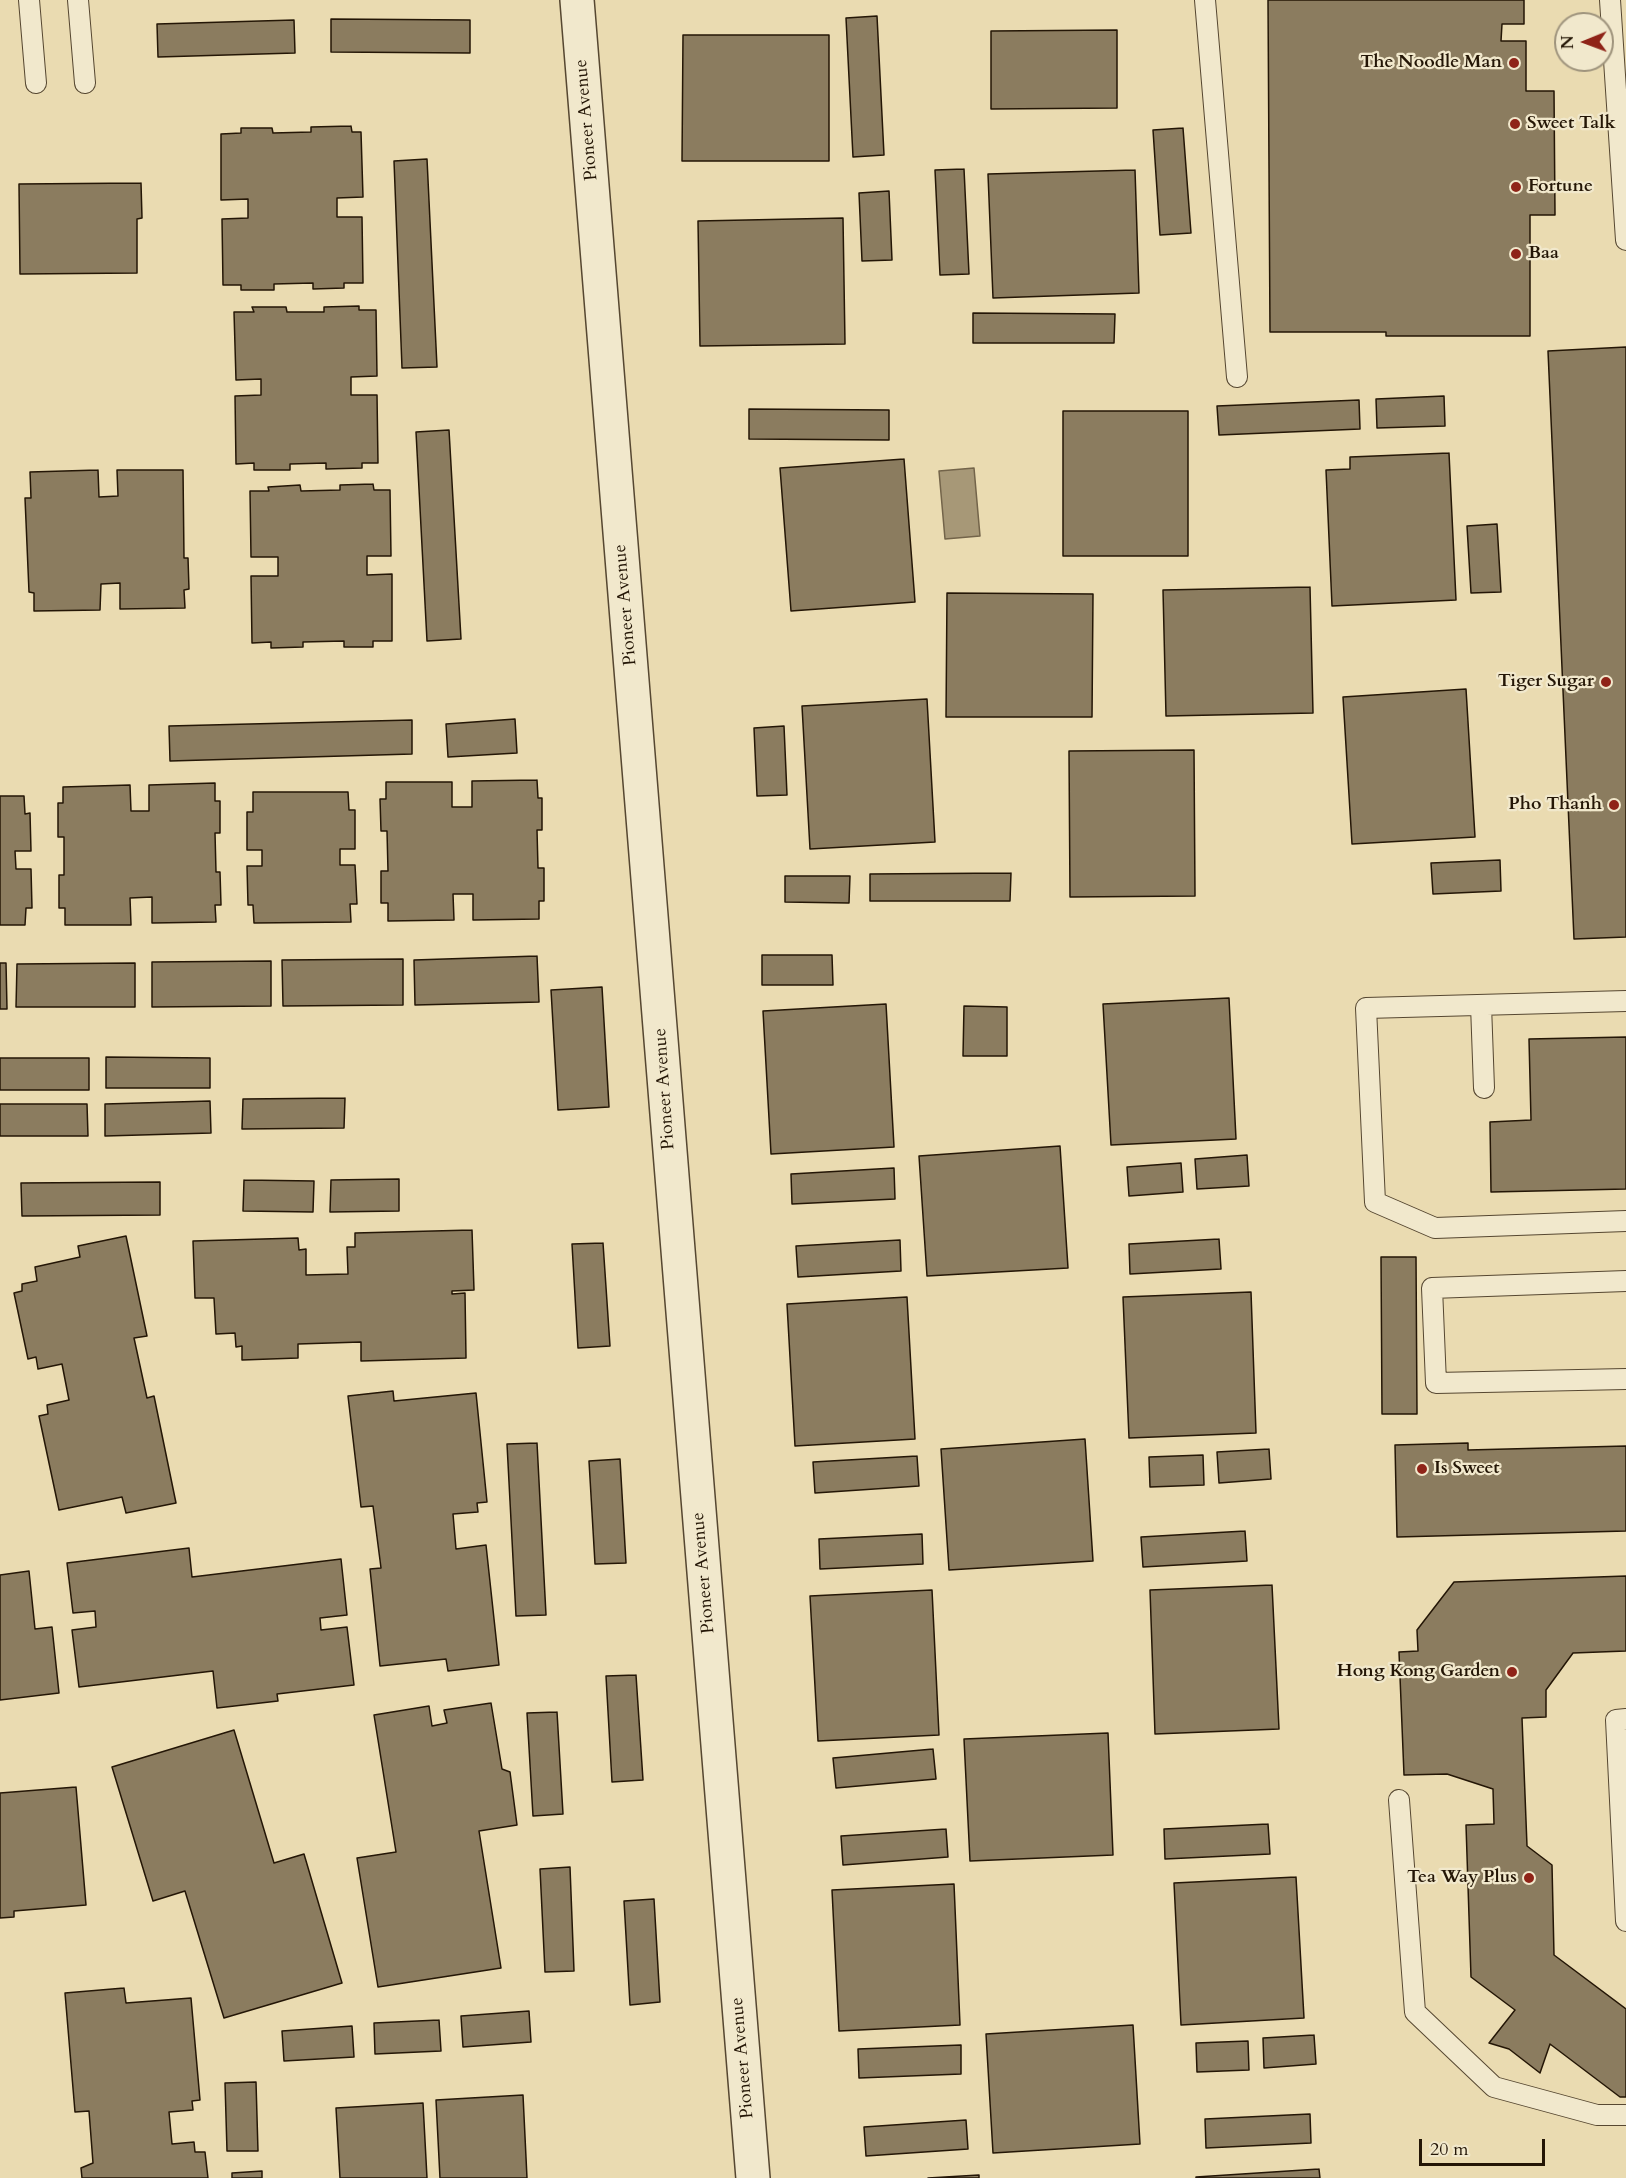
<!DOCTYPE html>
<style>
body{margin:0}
#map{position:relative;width:1626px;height:2178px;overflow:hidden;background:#eadbb1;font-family:Cardo,serif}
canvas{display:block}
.north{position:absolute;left:1554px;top:12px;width:60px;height:60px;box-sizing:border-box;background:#f1e8cc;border:2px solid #9f947d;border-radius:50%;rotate:269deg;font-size:16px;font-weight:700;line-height:24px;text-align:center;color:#241606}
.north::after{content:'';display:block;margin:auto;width:21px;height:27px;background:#8f2418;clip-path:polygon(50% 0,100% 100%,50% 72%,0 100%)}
.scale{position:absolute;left:1419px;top:2139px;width:126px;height:27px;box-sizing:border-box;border:3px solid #241606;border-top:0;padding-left:8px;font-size:18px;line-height:21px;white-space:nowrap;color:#241606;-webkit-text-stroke:4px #f1e8cc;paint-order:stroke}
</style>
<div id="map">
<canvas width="1626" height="2178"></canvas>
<div class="north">N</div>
<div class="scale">20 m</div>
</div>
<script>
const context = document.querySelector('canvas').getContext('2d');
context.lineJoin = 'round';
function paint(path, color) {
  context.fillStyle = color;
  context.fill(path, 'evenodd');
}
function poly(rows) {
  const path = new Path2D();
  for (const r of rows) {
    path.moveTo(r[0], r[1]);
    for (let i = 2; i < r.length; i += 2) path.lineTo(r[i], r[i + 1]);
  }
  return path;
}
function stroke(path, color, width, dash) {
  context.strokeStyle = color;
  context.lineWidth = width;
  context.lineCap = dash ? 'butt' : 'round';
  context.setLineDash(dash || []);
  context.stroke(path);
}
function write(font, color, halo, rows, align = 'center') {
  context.font = font + ' Cardo,serif';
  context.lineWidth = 4.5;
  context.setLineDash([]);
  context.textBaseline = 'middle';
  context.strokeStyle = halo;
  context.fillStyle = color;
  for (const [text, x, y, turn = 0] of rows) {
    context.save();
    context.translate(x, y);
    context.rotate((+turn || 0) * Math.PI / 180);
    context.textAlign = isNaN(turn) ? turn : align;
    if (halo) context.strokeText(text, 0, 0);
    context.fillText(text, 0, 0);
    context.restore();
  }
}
const water = poly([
 [974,468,980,536,945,539,939,471,974,468]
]);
const building = poly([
 [1268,0,1524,0,1524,24,1502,24,1501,41,1526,41,1526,91,1554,91,1555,215,1530,215,1530,336,1386,336,1386,332,1270,332,1268,0],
 [877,16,884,155,853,157,846,18,877,16],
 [331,19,470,20,470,53,331,52,331,19],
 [294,20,295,53,158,57,157,24,294,20],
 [1117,30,1117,108,991,109,991,31,1117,30],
 [683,35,829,35,829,161,682,161,683,35],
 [351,126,352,132,361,132,363,197,337,198,337,217,362,217,363,283,344,283,344,288,313,289,313,283,274,284,274,290,241,290,241,285,223,285,222,219,248,218,248,199,221,200,221,134,241,133,241,128,272,128,273,133,311,132,311,127,351,126],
 [1183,128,1191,233,1160,235,1153,130,1183,128],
 [427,159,437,367,402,368,394,161,427,159],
 [964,169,969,274,940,275,935,170,964,169],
 [1135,170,1139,293,993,298,988,174,1135,170],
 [141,183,142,218,137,219,137,273,20,274,19,184,141,183],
 [889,191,892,260,862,261,859,193,889,191],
 [843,218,845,344,700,346,698,221,843,218],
 [359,306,359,310,376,310,377,376,351,377,351,395,377,395,378,463,362,463,362,468,326,469,326,463,290,464,290,470,254,470,254,463,236,464,235,396,261,395,261,379,236,380,234,312,254,312,252,307,286,307,287,312,324,312,324,307,359,306],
 [973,313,1115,314,1114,343,973,343,973,313],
 [1626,347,1626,937,1574,939,1548,351,1626,347],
 [1444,396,1445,426,1377,428,1376,399,1444,396],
 [1359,400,1360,429,1219,435,1217,406,1359,400],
 [749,409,889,410,889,440,749,439,749,409],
 [1063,411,1188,411,1188,556,1063,556,1063,411],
 [449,430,461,639,427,641,416,432,449,430],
 [1449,453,1456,600,1332,606,1326,470,1350,469,1350,457,1449,453],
 [904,459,915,602,791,611,780,468,904,459],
 [98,470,99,497,118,496,117,470,183,470,184,558,188,558,189,589,184,590,185,608,120,609,120,583,101,584,100,610,34,611,34,593,29,592,25,498,31,498,30,472,98,470],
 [373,484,374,490,390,490,391,556,367,556,367,575,392,574,392,641,373,641,373,647,344,647,344,641,303,642,303,647,271,648,271,642,252,643,251,576,278,576,278,557,251,557,250,491,269,491,268,487,300,485,301,491,340,490,340,485,373,484],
 [1497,524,1501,592,1471,593,1467,526,1497,524],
 [1310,587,1313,713,1166,716,1163,590,1310,587],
 [947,593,1093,594,1092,717,946,717,947,593],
 [1466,689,1475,837,1352,844,1343,697,1466,689],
 [927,699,935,842,810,849,802,706,927,699],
 [515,719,517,753,448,757,446,724,515,719],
 [412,720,412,754,170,761,169,726,412,720],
 [784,726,787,795,757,796,754,728,784,726],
 [1194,750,1195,896,1070,897,1069,751,1194,750],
 [537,780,538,798,542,798,542,830,537,830,538,868,544,868,544,901,539,901,539,919,473,920,473,894,453,894,454,920,388,921,388,903,381,903,381,871,388,871,387,831,381,831,380,799,386,799,386,782,452,782,452,807,472,807,472,781,537,780],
 [215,783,215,801,220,801,220,833,215,833,216,872,220,872,221,905,215,905,216,922,152,923,152,897,130,898,131,925,65,925,65,908,59,908,59,875,64,875,64,837,58,837,58,803,63,803,63,787,130,785,131,811,149,811,149,785,215,783],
 [253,792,348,792,349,810,355,810,355,849,340,849,340,865,355,865,357,904,350,904,351,922,254,923,253,905,248,905,247,866,262,866,262,850,247,850,247,812,253,812,253,792],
 [0,796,24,796,25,814,30,813,31,851,15,851,16,869,31,869,32,908,26,908,25,925,0,925,0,796],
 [1500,860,1501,891,1433,894,1431,863,1500,860],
 [1011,873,1010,901,870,901,870,874,1011,873],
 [785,876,850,876,849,903,785,902,785,876],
 [762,955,832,955,833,985,762,985,762,955],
 [537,956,539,1002,415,1005,414,960,537,956],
 [403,959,403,1005,283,1006,282,960,403,959],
 [271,961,271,1006,152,1007,152,962,271,961],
 [0,963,6,963,7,1009,0,1009,0,963],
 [135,963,135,1007,16,1007,17,964,135,963],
 [602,987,609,1107,558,1110,551,990,602,987],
 [1229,998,1236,1139,1111,1145,1103,1004,1229,998],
 [886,1004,894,1147,771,1154,763,1011,886,1004],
 [964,1006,1007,1007,1007,1056,963,1056,964,1006],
 [1626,1037,1626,1189,1491,1192,1490,1122,1531,1120,1529,1039,1626,1037],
 [106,1057,210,1058,210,1088,106,1088,106,1057],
 [0,1058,89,1058,89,1090,0,1090,0,1058],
 [345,1098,344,1128,242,1129,243,1099,345,1098],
 [210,1101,211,1133,105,1136,105,1104,210,1101],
 [0,1104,87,1104,88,1136,0,1136,0,1104],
 [1060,1146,1068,1268,927,1276,919,1156,1060,1146],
 [1247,1155,1249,1186,1197,1189,1195,1159,1247,1155],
 [1181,1163,1183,1192,1129,1196,1127,1167,1181,1163],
 [894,1168,895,1199,792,1204,791,1174,894,1168],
 [399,1179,399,1211,330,1212,331,1180,399,1179],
 [244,1180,314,1181,313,1212,243,1211,244,1180],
 [160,1182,160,1215,22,1216,21,1183,160,1182],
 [472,1230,474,1290,452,1291,452,1294,465,1293,466,1358,361,1361,361,1342,298,1344,298,1358,242,1360,242,1346,236,1347,235,1333,216,1334,214,1298,195,1298,193,1241,298,1238,299,1250,306,1249,306,1275,348,1274,347,1247,355,1247,355,1233,472,1230],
 [126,1236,147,1336,134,1338,147,1398,154,1396,176,1503,126,1513,122,1497,59,1510,39,1416,48,1414,47,1405,69,1400,62,1364,38,1369,36,1357,28,1359,14,1293,22,1291,22,1284,37,1281,35,1267,80,1257,78,1246,126,1236],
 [1219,1239,1221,1269,1130,1274,1129,1244,1219,1239],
 [900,1240,901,1271,798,1277,796,1246,900,1240],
 [603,1243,610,1346,578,1348,572,1244,603,1243],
 [1381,1257,1416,1257,1417,1414,1382,1414,1381,1257],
 [1251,1292,1256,1433,1129,1438,1123,1297,1251,1292],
 [907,1297,915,1439,795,1446,787,1304,907,1297],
 [393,1391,394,1401,476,1393,487,1502,477,1503,478,1512,453,1514,456,1549,486,1545,499,1665,448,1671,446,1659,380,1666,370,1569,381,1568,373,1506,361,1507,348,1396,393,1391],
 [1085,1439,1093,1561,949,1570,941,1449,1085,1439],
 [537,1443,546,1615,516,1616,507,1444,537,1443],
 [1468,1443,1468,1450,1626,1446,1626,1531,1397,1537,1395,1445,1468,1443],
 [1269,1449,1271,1479,1219,1483,1217,1452,1269,1449],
 [1203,1455,1204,1485,1150,1487,1149,1457,1203,1455],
 [917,1456,919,1486,815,1493,813,1462,917,1456],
 [620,1459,626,1563,595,1564,589,1461,620,1459],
 [1245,1531,1247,1561,1143,1567,1141,1537,1245,1531],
 [922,1534,923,1564,820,1569,819,1539,922,1534],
 [189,1548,192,1577,341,1559,347,1615,320,1618,321,1630,347,1627,354,1685,277,1694,278,1701,217,1708,213,1671,79,1687,72,1630,96,1627,95,1611,73,1613,67,1563,189,1548],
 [29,1571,35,1629,52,1627,59,1693,0,1700,0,1575,29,1571],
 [1626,1576,1626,1651,1573,1653,1546,1690,1546,1717,1522,1718,1527,1846,1552,1865,1554,1955,1626,2009,1626,2097,1620,2097,1550,2044,1540,2073,1509,2049,1489,2043,1515,2010,1471,1977,1466,1825,1494,1824,1493,1789,1447,1774,1404,1775,1399,1652,1418,1651,1417,1630,1454,1582,1626,1576],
 [1272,1585,1279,1729,1155,1734,1150,1590,1272,1585],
 [932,1590,939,1735,818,1741,810,1596,932,1590],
 [636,1675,643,1780,612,1782,606,1676,636,1675],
 [491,1703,502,1769,510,1772,517,1825,479,1831,501,1968,378,1987,357,1858,396,1852,374,1715,429,1706,432,1726,447,1723,444,1710,491,1703],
 [557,1712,563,1814,533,1816,527,1713,557,1712],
 [234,1730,274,1863,304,1854,342,1983,224,2018,185,1891,153,1901,112,1767,234,1730],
 [1108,1733,1113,1855,970,1861,964,1739,1108,1733],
 [933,1749,936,1779,836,1788,833,1758,933,1749],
 [76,1787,86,1905,14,1911,14,1917,0,1918,0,1793,76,1787],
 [1268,1824,1270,1854,1165,1859,1164,1829,1268,1824],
 [946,1829,948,1857,843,1865,841,1836,946,1829],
 [570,1867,574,1971,545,1972,540,1869,570,1867],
 [1296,1877,1304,2018,1181,2025,1174,1883,1296,1877],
 [954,1884,960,2025,839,2031,832,1890,954,1884],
 [654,1899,660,2002,630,2005,624,1901,654,1899],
 [124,1988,126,2003,191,1998,200,2100,192,2101,193,2110,169,2112,172,2144,194,2142,195,2152,205,2152,208,2178,82,2178,81,2168,93,2163,89,2111,75,2112,65,1993,124,1988],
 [529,2011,531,2042,463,2047,461,2016,529,2011],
 [439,2020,441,2051,375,2054,374,2023,439,2020],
 [1133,2025,1140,2144,993,2153,986,2034,1133,2025],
 [352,2026,354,2057,284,2061,282,2031,352,2026],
 [1314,2035,1316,2064,1264,2068,1263,2038,1314,2035],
 [1248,2041,1249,2070,1197,2072,1196,2043,1248,2041],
 [961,2045,961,2074,859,2078,858,2049,961,2045],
 [256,2082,258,2151,227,2151,225,2083,256,2082],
 [523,2095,527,2178,440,2178,436,2100,523,2095],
 [423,2103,427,2178,340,2178,336,2108,423,2103],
 [1310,2114,1311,2143,1206,2148,1205,2119,1310,2114],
 [966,2120,968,2149,866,2156,864,2127,966,2120],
 [1319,2169,1320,2178,1196,2178,1196,2177,1319,2169],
 [262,2171,262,2178,232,2178,232,2173,262,2171],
 [979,2175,979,2178,928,2178,979,2175]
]);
const service = poly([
 [29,0,36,83],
 [78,0,85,83],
 [1205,0,1237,377],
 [1610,0,1626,240],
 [1626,1001,1366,1008,1375,1202,1435,1228,1626,1221],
 [1481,1005,1484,1088],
 [1626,1281,1432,1288,1436,1383,1626,1379],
 [1626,1719,1616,1720,1626,1921],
 [1399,1800,1415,2012,1494,2087,1597,2115,1626,2115]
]);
const minor = poly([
 [577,0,753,2178]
]);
const markers = [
 [1514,63,6,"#8f2418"],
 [1515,124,6,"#8f2418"],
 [1516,187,6,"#8f2418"],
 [1516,254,6,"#8f2418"],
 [1606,682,6,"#8f2418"],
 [1614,805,6,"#8f2418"],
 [1422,1469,6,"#8f2418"],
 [1512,1672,6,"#8f2418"],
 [1529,1878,6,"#8f2418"]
];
const poiNames = [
 ["The Noodle Man",1502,63],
 ["Sweet Talk",1527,124,"left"],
 ["Fortune",1528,187,"left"],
 ["Baa",1528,254,"left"],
 ["Tiger Sugar",1594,682],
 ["Pho Thanh",1602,805],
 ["Is Sweet",1434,1469,"left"],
 ["Hong Kong Garden",1500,1672],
 ["Tea Way Plus",1517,1878]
];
const streetNames = [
 ["Pioneer Avenue",587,120,-95],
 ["Pioneer Avenue",626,605,-95],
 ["Pioneer Avenue",665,1089,-94],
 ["Pioneer Avenue",704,1573,-95],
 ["Pioneer Avenue",743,2058,-95]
];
paint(water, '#a79877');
stroke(water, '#73644a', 1.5);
paint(building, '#8b7c5f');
stroke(building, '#241606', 1.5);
stroke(service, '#564731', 22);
stroke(minor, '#564731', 36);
stroke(service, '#f1e8cc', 20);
stroke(minor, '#f1e8cc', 33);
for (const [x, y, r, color] of markers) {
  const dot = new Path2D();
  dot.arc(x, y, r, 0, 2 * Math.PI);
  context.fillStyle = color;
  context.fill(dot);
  stroke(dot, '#f1e8cc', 2);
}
write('bold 18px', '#241606', '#f1e8cc', poiNames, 'right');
write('18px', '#241606', '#f1e8cc', streetNames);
</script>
